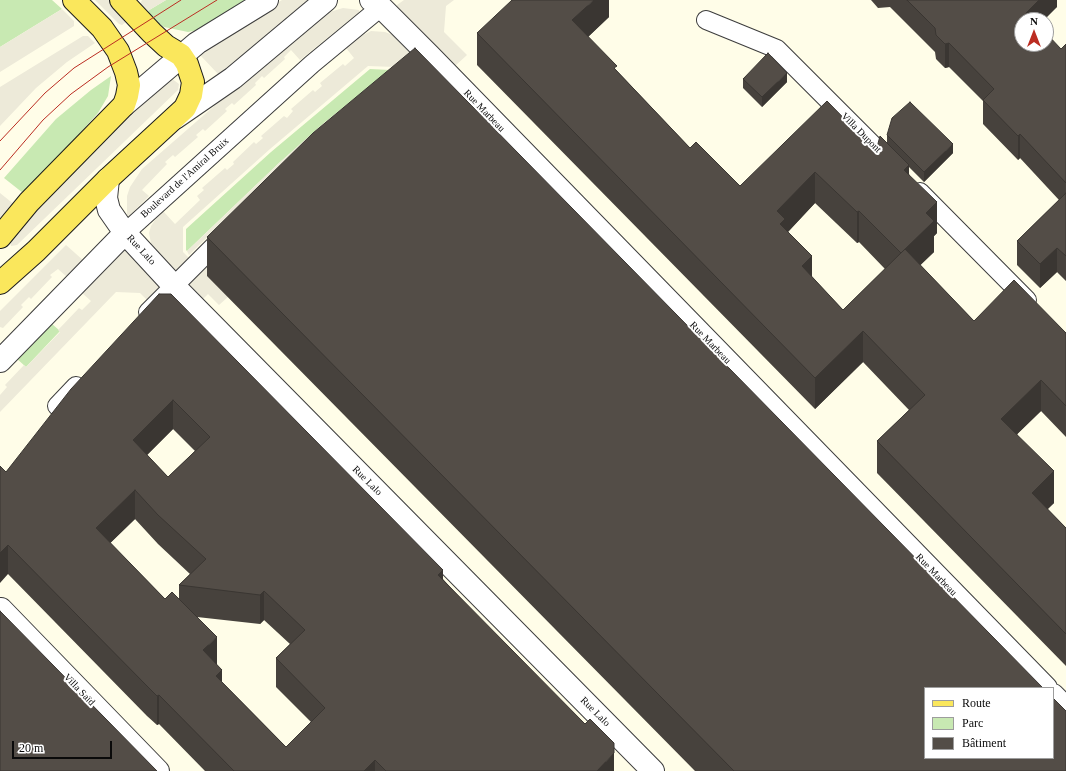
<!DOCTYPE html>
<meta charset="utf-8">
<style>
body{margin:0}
#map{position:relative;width:1066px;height:771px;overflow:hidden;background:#fffde8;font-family:Georgia,serif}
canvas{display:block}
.legend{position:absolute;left:924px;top:687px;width:130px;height:72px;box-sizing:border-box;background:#fff;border:1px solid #9d9d9d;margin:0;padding:5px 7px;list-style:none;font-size:12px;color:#0a0a0a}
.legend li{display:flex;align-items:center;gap:8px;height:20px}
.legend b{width:20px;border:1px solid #9d9d9d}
.north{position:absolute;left:1014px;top:12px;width:40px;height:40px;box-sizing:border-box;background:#fff;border:1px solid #9d9d9d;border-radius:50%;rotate:0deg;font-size:11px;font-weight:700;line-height:16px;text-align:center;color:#0a0a0a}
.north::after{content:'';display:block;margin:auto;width:14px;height:18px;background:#bb2d22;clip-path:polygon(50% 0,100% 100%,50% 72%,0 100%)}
.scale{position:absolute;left:12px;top:741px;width:100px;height:18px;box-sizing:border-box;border:2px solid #0a0a0a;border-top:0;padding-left:5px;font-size:12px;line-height:14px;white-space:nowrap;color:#0a0a0a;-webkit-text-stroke:3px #fff;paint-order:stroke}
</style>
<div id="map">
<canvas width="1066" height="771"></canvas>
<ul class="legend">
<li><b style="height:5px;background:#fae75c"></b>Route</li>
<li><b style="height:11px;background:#c8e9b2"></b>Parc</li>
<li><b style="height:11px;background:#534d47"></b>Bâtiment</li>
</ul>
<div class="north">N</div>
<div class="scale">20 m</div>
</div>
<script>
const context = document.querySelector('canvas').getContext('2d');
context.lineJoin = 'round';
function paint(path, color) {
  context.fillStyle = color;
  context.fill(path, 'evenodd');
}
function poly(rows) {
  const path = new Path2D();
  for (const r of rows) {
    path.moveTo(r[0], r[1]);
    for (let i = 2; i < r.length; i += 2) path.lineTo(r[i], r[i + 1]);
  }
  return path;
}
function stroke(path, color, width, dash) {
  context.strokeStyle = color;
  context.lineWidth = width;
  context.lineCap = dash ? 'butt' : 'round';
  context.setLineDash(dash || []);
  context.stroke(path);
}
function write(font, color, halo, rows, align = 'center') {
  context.font = font + ' Georgia,serif';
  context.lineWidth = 4;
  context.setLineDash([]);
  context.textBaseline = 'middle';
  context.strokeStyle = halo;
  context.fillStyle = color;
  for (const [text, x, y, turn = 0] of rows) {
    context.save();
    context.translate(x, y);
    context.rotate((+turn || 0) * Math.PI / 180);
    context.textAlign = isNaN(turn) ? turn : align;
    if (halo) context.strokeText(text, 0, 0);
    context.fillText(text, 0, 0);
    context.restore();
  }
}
const green = poly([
 [0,0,52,0,62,9,0,47],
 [166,0,249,0,203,29,188,32,164,27,157,23,146,12],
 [370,69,390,70,324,123,279,163,187,251,186,250,186,229,271,152],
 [111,76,108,96,98,113,27,192,23,193,4,178,56,119,91,90],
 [51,323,60,331,26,367,16,358]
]);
const plaza = poly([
 [95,0,109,0,125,16,126,22,122,25,119,24],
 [142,0,166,0,146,12,140,4],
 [282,0,312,0,224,73,218,74,201,56,200,54,202,49],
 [404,0,454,0,446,6,444,32,467,55,455,66,397,8,397,5],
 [343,8,359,10,359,12,300,60,291,50,284,57,285,59,264,78,262,76,255,83,256,85,234,105,232,103,225,109,227,111,205,131,203,129,196,135,198,137,175,157,173,155,165,162,167,164,142,190,149,196,129,216,127,215,127,196,130,187,142,169,274,54,323,14],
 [62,9,74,21,74,26,0,72,0,47],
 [371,31,385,32,393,35,421,62,228,297,219,305,208,294,201,301,152,248,149,233,151,226,157,217,163,211,175,224,200,200,197,196,204,190,202,188,225,168,227,170,234,164,233,162,254,142,256,144,263,138,261,136,284,116,287,118,293,111,291,109,313,90,315,92,322,86,320,83,343,64,345,66,354,58,346,48,359,37],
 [368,66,395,67,246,229,202,271,183,252,183,227,270,149],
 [83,36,88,36,95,43,67,62,36,88,0,126,0,87],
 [390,70,231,214,189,255,187,251,279,163,324,123],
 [171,78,179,84,178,90,17,245,11,246,9,238,83,160,167,81],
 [0,193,15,205,0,223],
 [66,245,84,261,67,277,58,269,50,275,52,277,31,299,29,297,21,305,23,307,3,328,0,327,0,311],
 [125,248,169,291,171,324,140,293,116,292,0,412,0,395,7,387,5,385,24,365,26,367,60,332,58,330,79,308,82,310,91,301,81,292]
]);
const service = poly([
 [706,20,777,49,893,165],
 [920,192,1027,300],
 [125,233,312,64,381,7],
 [148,312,225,235],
 [57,406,76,386]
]);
const minor = poly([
 [371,0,381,7,429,55,1046,688],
 [108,179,106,198,109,210,125,233,174,286,653,771],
 [0,361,125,233],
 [1,609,158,771],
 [1053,695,1066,708]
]);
const tertiary = poly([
 [124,105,197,43,267,0],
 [175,118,233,78,326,0]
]);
const primary = poly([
 [0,237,29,202,124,105,127,96,129,85,126,72,118,51,102,28,74,0],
 [0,283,36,251,108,179,185,108,191,95,193,82,187,64,181,55,166,46,152,33,121,0]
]);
const tram = poly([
 [0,141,45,93,74,68,181,0],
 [0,170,43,120,71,94,108,67,217,0]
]);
const wall = poly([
 [609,0,609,17,588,37,617,71,690,148,740,186,876,151,887,143,887,135,953,153,924,182,909,167,909,174,937,233,934,236,934,252,920,265,974,321,1066,333,1066,437,1041,411,1017,434,1054,503,1047,509,1066,528,1066,666,877,473,877,441,909,410,863,362,815,409,477,65,477,33],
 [815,203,857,243,859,242,885,269,843,310,812,277,788,232],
 [871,0,1057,0,1057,7,1022,20,1061,49,1066,44,1066,281,1057,272,1040,288,1017,265,1017,241,1059,200,1020,158,1018,160,983,124,983,101,949,67,945,68,936,59,935,52,890,7,878,8],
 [743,79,787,82,762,107,743,88],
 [207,237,1066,771,695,771,207,276],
 [159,294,443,579,614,771,205,771,159,724,157,725,147,716,8,574,6,472],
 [173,429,195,451,168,477,147,455],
 [135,519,158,544,190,574,179,585,179,598,165,599,110,543],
 [197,617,260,624,264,620,290,644,276,658,276,687,311,722,286,747,222,682,217,665]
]);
const shadedWall = poly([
 [594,0,609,0,609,17,572,52,572,20],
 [1039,0,1057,0,1057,7,1044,20,1026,20,1026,13],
 [949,43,949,67,945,68,945,44],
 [787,73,787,82,762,107,762,97],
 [1020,134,1020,158,1018,160,1018,136],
 [953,144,953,153,924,182,924,172],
 [909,165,909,196,904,170],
 [815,172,815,203,785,235,785,251,777,211],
 [937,202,937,233,934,236,934,252,901,284,901,253,926,213],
 [859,211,859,242,857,243,857,212],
 [1057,248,1057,272,1040,288,1040,264],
 [812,256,812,288,802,266],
 [863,331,863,362,815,409,815,378],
 [1041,380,1041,411,1001,450,1001,419],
 [173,400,173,429,133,469,133,440],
 [1054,471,1054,503,1032,525,1032,493],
 [135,490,135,519,96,557,96,528],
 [8,545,8,574,0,583,0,553],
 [443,570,443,599,438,575],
 [264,591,264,620,260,624,260,595],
 [217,637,217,666,203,650],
 [222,670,222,699,216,676],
 [159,695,159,724,157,725,157,696],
 [614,753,614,771,597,771],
 [375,760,375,771,364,771]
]);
const building = poly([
 [512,0,594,0,572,20,617,66,614,68,690,148,696,142,740,186,827,101,876,151,880,136,909,165,904,170,937,202,926,213,934,221,901,253,859,211,857,212,815,172,777,211,785,219,780,224,812,256,802,266,843,310,905,249,974,321,1014,280,1066,333,1066,406,1041,380,1001,419,1054,471,1032,493,1066,528,1066,634,877,441,925,395,863,331,815,378,477,33,512,0],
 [907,0,1039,0,1026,13,1033,20,1022,20,1022,44,1046,44,1046,33,1061,49,1066,44,1066,183,1020,134,1018,136,983,100,994,89,949,43,945,44,936,35,935,28,907,0],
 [415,48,1043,688,925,688,925,758,1053,758,1053,698,1066,711,1066,771,734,771,207,237,313,133,415,48],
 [768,53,787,73,762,97,743,79,768,53],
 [910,102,953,144,924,172,887,135,892,118,910,102],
 [1066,193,1066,256,1057,248,1040,264,1017,241,1066,193],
 [159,294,171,294,443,570,438,575,585,724,590,719,614,743,614,753,597,771,386,771,375,760,364,771,234,771,159,695,157,696,147,686,8,545,0,553,0,466,6,472,71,389,159,294],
 [173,400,210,437,168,477,133,440,173,400],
 [135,490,158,515,206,559,179,585,260,595,264,591,305,630,276,658,325,708,286,747,216,676,222,670,203,650,217,637,172,592,165,599,96,528,135,490],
 [0,611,157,771,0,771,0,611]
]);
const streetNames = [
 ["Rue Marbeau",484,111,46],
 ["Villa Dupont",861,133,45],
 ["Boulevard de l'Amiral Bruix",185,178,-42],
 ["Rue Lalo",141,250,47],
 ["Rue Marbeau",710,343,46],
 ["Rue Lalo",367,481,45],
 ["Rue Marbeau",936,575,46],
 ["Villa Saïd",79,690,46],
 ["Rue Lalo",595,712,45]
];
paint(green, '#c8e9b2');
paint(plaza, '#edead9');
stroke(service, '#3d3d3d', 20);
stroke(minor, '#3d3d3d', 24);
stroke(tertiary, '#3d3d3d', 24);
stroke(primary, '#1b1b1b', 24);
stroke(service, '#fff', 18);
stroke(minor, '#fff', 22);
stroke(tertiary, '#fff', 22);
stroke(primary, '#fae75c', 22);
stroke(tram, '#bb2d22', 1);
paint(wall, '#47423d');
paint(shadedWall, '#3a3632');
paint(building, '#534d47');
stroke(building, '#3a3632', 1);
write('10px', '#0a0a0a', '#fff', streetNames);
</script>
